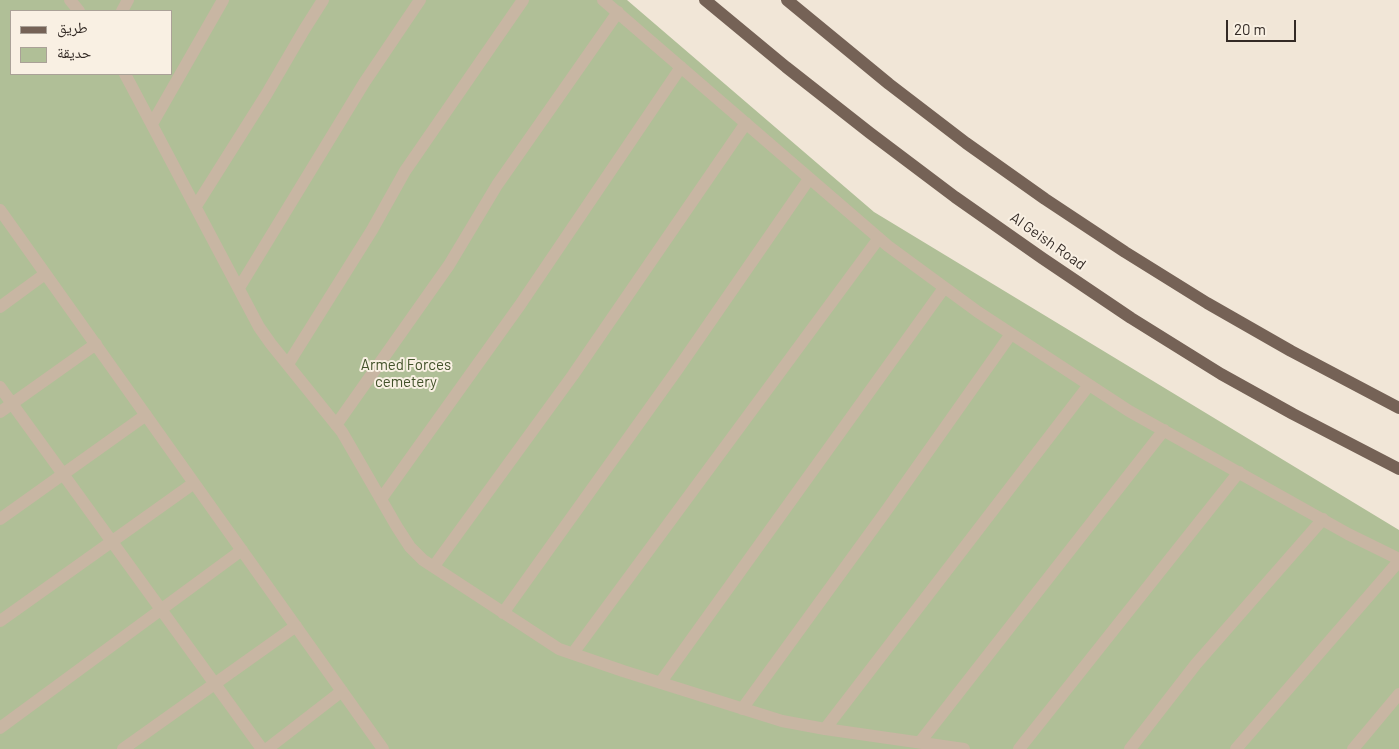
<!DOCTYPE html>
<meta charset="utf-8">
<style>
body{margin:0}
#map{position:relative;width:1399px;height:749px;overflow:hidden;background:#f1e6d7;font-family:Barlow,"Noto Naskh Arabic",sans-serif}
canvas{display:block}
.legend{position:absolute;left:10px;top:10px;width:162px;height:65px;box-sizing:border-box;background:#f9f0e3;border:1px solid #aaa197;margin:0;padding:6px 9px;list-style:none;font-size:15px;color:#332a25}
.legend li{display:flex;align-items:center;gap:10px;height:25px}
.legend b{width:25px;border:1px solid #aaa197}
.scale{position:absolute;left:1226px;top:20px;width:70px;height:22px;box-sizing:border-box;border:2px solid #332a25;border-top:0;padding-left:6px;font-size:15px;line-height:18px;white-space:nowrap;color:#332a25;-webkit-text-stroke:4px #f9f0e3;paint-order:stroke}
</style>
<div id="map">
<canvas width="1399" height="749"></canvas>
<ul class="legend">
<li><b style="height:6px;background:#756256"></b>طريق</li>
<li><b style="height:14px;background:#b0bf97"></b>حديقة</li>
</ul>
<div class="scale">20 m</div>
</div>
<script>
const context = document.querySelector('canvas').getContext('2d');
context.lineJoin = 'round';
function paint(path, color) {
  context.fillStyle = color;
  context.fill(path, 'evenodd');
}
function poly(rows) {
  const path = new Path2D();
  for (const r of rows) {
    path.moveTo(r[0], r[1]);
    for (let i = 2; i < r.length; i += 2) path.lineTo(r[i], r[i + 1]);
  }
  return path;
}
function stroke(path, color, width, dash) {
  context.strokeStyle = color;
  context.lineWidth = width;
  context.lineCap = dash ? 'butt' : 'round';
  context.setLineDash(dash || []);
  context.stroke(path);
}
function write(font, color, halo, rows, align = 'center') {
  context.font = font + ' Barlow,sans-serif';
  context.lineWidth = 4;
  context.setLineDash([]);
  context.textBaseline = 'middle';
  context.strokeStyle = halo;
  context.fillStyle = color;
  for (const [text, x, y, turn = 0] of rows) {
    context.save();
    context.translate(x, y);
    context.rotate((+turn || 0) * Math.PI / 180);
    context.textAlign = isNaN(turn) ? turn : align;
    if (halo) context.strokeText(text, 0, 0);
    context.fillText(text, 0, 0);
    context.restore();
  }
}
const green = poly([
 [0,0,627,0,874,212,1399,530,1399,749,0,749],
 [11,11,171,11,171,74,11,74]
]);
const service = poly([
 [70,0,79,11],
 [603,0,888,246,978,312,1129,411,1348,534,1399,559],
 [122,11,128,0],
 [125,74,259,327,271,344,342,432,397,527,410,547,423,560,559,649,623,671,782,721,825,729,964,749],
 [152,124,223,0],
 [196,206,266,95,304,30,323,0],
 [0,210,383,749],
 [239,288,364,83,420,0],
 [0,307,45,274],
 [288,364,372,230,405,171,523,0],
 [0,387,262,749],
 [0,412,96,344],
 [336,425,449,265,497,185,618,12],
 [381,499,520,305,681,67],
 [0,519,146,415],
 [434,566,573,375,746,123],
 [503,613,677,370,809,179],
 [0,621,194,483],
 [573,653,879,238],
 [660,683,944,288],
 [742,709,886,511,1011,334],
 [0,728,242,550],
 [825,729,1089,385],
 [920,742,1164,430],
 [123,749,296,626],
 [267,749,342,691],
 [1019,749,1239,472],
 [1130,749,1196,664,1323,519],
 [1236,749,1399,561],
 [1353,749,1399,694]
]);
const primary = poly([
 [705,0,786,67,870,133,955,197,1042,258,1131,318,1221,374,1293,414,1399,469],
 [787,0,889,84,966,143,1045,199,1125,252,1207,303,1291,351,1399,408]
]);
const streetNames = [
 ["Al Geish Road",1048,241,35]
];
const parkNames = [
 ["Armed Forces",406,365],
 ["cemetery",406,382]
];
paint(green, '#b0bf97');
stroke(service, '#c8b6a3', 12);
stroke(primary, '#756256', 12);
write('15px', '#332a25', '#f9f0e3', streetNames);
write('15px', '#415129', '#f9f0e3', parkNames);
</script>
